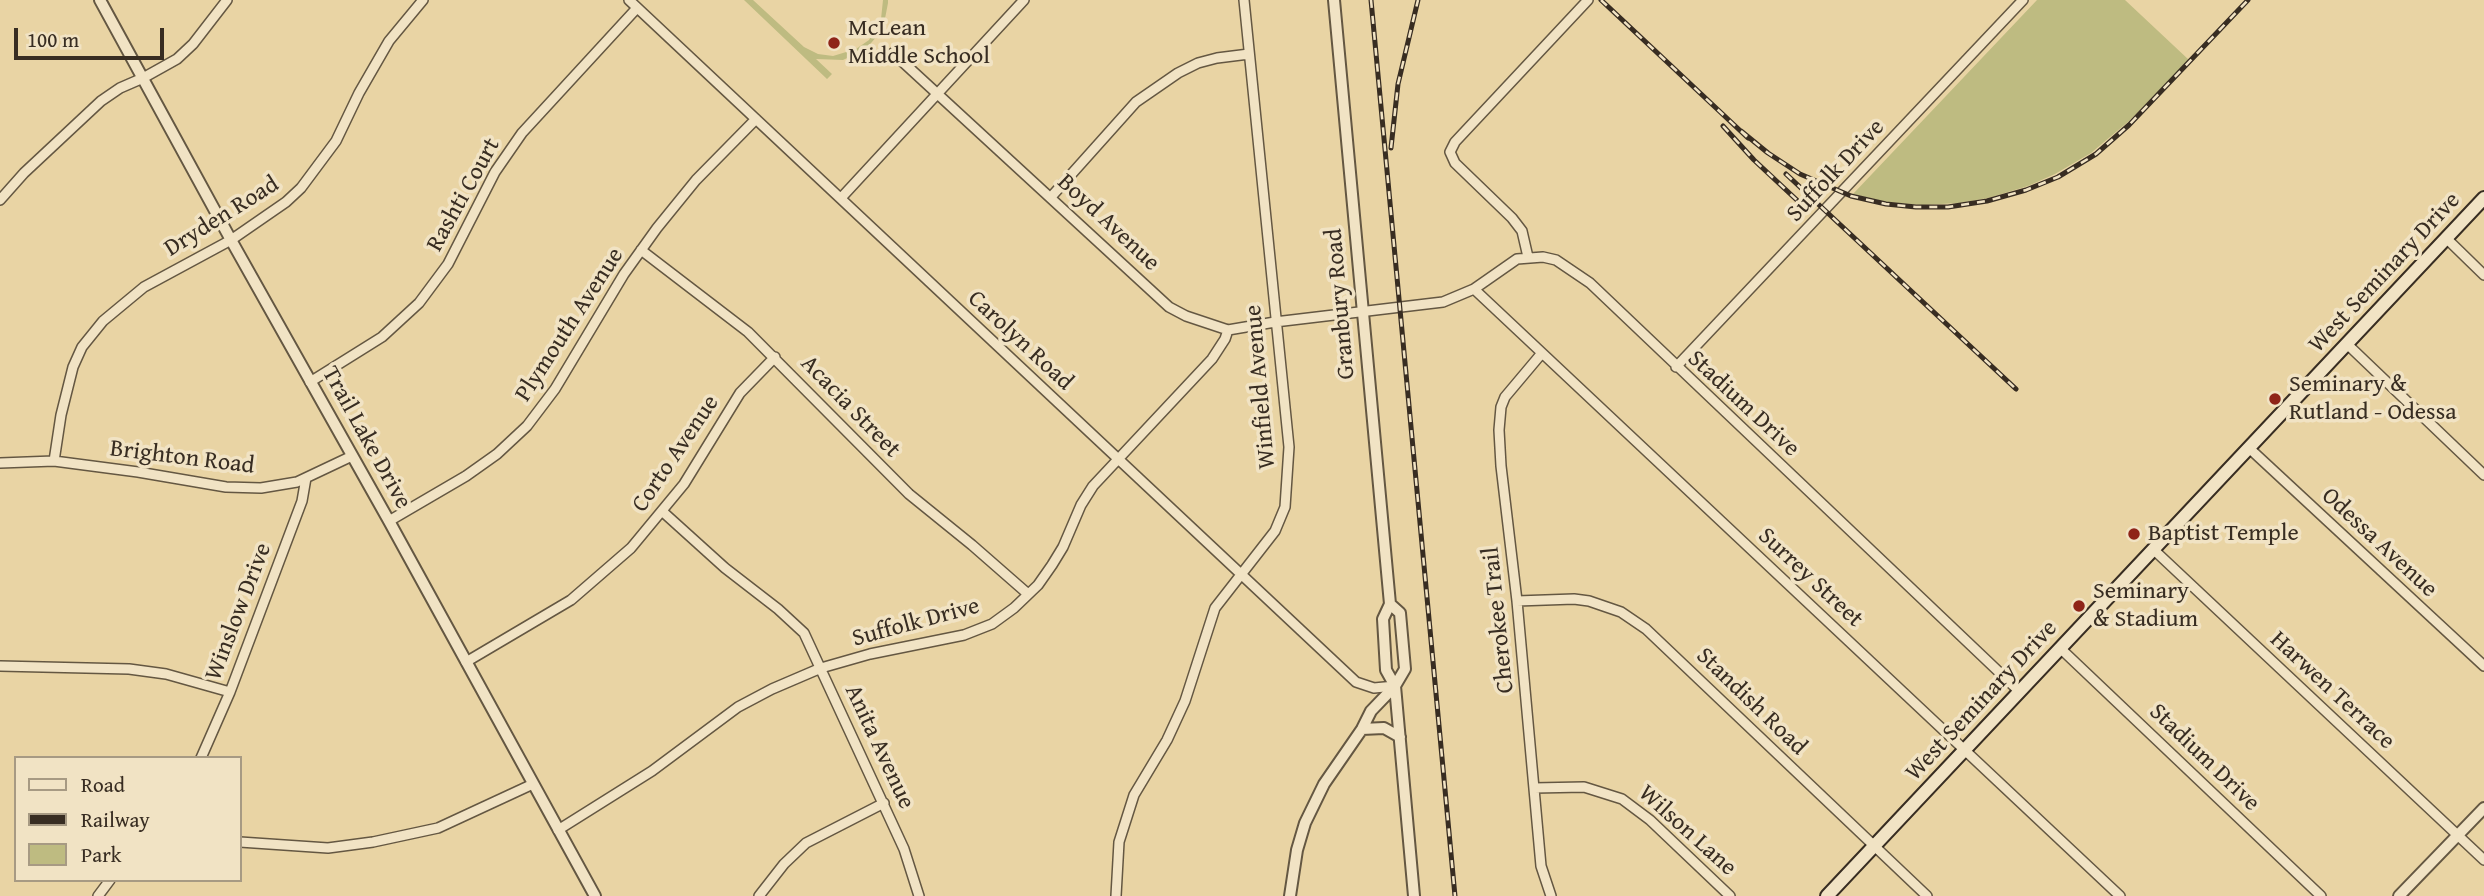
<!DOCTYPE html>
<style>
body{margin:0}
#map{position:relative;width:2484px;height:896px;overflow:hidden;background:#e9d4a4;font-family:"Gentium Book Plus",serif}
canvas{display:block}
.legend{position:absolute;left:14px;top:756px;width:228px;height:126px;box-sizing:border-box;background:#f1e3c4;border:2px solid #a79a83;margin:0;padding:9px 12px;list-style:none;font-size:21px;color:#382d22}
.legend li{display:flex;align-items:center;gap:14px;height:35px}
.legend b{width:35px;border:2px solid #a79a83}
.scale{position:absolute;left:14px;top:28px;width:150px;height:32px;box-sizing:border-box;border:4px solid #382d22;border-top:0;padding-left:9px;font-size:21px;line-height:24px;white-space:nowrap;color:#382d22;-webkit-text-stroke:5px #f1e3c4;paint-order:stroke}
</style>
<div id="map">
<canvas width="2484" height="896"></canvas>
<ul class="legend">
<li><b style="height:9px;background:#f1e3c4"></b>Road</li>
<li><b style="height:9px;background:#382d22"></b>Railway</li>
<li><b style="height:19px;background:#bebb81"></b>Park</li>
</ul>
<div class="scale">100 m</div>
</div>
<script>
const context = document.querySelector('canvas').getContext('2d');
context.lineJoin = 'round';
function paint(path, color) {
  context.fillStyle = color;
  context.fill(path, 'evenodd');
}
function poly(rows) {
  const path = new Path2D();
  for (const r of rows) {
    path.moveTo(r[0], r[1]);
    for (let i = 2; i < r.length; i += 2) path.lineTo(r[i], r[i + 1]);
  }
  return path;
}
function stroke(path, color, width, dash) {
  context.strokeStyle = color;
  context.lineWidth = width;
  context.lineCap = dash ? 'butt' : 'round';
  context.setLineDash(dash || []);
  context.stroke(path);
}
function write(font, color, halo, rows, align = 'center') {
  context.font = font + ' "Gentium Book Plus",serif';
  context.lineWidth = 7;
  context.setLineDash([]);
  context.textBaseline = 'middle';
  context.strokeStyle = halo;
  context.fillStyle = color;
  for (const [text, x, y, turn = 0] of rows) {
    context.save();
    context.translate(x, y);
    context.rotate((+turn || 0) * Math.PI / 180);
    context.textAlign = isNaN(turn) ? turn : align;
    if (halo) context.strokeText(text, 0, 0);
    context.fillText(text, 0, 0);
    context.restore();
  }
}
const green = poly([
 [744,0,753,0,804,47,818,54,833,56,856,49,869,40,881,19,883,0,888,0,888,3,883,29,866,49,843,60,816,59,832,74,827,79],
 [2037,0,2125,0,2189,60,2129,121,2091,153,2055,174,2028,186,1988,198,1959,203,1922,205,1887,202,1853,194]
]);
const minor = poly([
 [629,0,1356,682,1374,688,1395,686],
 [893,53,1169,307,1186,316,1228,330,1275,322,1443,302,1474,289,1517,259,1543,257,1556,260,1590,283,2020,692],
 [1051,197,1136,102,1178,73,1198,63,1217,58,1249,54],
 [841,198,1024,0],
 [0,200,24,173,101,101,120,88,143,78,177,59,193,44,227,0],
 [2446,238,2484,275],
 [641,250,748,332,909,494,972,545,1028,594],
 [1528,257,1522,231,1512,218,1455,163,1450,152,1455,142,1588,0],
 [1474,289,2120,896],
 [2347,344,2484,475],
 [1542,353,1505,397,1501,407,1499,430,1501,466,1517,601,1541,866,1551,896],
 [1676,367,2023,0],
 [310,382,382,337,419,303,448,264,495,172,522,133,637,8],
 [2249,448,2484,666],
 [54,461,61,415,73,367,82,347,103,321,144,287,231,240,286,202,301,188,336,141,359,93,389,41,423,0],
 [0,463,54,461,138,472,226,487,261,488,297,482,352,456],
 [663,512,725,568,778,609,804,633,904,849,919,896],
 [389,521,466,476,497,454,527,426,555,389,624,274,657,228,696,180,756,119],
 [2154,550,2484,860],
 [1517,601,1574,599,1589,601,1621,612,1646,629,1927,896],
 [2060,648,2321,896],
 [466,662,571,600,631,548,684,484,740,393,775,357],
 [0,666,129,669,166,674,230,692],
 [201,758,230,692,302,501,306,478],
 [1534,788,1584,787,1622,799,1650,820,1730,896],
 [558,830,652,771,738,707,772,689,821,668,870,654,964,635,992,624,1014,608,1038,585,1052,565,1063,547,1081,505,1093,486,1212,359,1225,339,1228,330],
 [240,842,328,848,373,842,438,828,533,784],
 [98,896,110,880],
 [759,896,784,864,806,843,884,803],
 [1116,896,1119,842,1134,795,1167,740,1185,701,1215,608,1275,531,1285,507,1289,447,1244,0]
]);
const tertiary = poly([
 [100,0,231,240,389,521,595,896],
 [1334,0,1390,604,1383,619,1386,670,1395,686,1414,896],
 [1362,729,1384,728,1400,737],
 [1290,896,1297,850,1305,823,1324,784,1362,729,1371,711,1395,686,1405,669,1400,613,1390,604],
 [2399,896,2484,808]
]);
const secondary = poly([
 [1827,896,2484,198]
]);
const rail = poly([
 [1371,0,1455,896],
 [1601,0,1748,138],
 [1723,126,1754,160,1800,203],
 [1741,131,1768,153,1800,174,1851,196,1886,204,1916,207,1948,207,1987,201,2026,190,2058,177,2096,154,2129,125,2248,0],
 [1391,148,1398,84,1418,0],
 [1786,174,2016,389]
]);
const markers = [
 [834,43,7,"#8f2418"],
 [2275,399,7,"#8f2418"],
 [2134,534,7,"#8f2418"],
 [2079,606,7,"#8f2418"]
];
const poiNames = [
 ["McLean",848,29],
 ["Middle School",848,57],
 ["Seminary &",2289,385],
 ["Rutland - Odessa",2289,413],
 ["Baptist Temple",2148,534],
 ["Seminary",2093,592],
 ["& Stadium",2093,620]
];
const streetNames = [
 ["Suffolk Drive",1836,171,-47],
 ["Rashti Court",464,195,-61],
 ["Dryden Road",222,217,-32],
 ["Boyd Avenue",1108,223,43],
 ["West Seminary Drive",2385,273,-47],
 ["Granbury Road",1341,304,-95],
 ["Plymouth Avenue",570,325,-57],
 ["Carolyn Road",1020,341,43],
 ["Winfield Avenue",1261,387,-95],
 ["Stadium Drive",1743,404,43],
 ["Acacia Street",850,407,46],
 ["Trail Lake Drive",366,438,61],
 ["Corto Avenue",676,454,-56],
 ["Brighton Road",182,458,7],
 ["Odessa Avenue",2379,543,43],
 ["Surrey Street",1810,578,43],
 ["Winslow Drive",239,612,-69],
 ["Cherokee Trail",1499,620,-96],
 ["Suffolk Drive",916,623,-15],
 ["Harwen Terrace",2332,691,43],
 ["West Seminary Drive",1982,701,-47],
 ["Standish Road",1751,702,44],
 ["Anita Avenue",879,747,65],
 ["Stadium Drive",2204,758,44],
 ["Wilson Lane",1687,831,42]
];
paint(green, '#bebb81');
stroke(minor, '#645742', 12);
stroke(tertiary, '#645742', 14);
stroke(secondary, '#382d22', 16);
stroke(minor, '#f1e3c4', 9);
stroke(tertiary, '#f1e3c4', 10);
stroke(secondary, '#f1e3c4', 12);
stroke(rail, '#382d22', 5);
stroke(rail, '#f1e3c4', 2.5, [8]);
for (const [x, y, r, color] of markers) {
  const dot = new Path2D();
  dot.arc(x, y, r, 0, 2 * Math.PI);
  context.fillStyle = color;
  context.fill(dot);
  stroke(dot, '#f1e3c4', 2.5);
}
write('24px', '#382d22', '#f1e3c4', poiNames, 'left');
write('24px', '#382d22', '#f1e3c4', streetNames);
</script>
